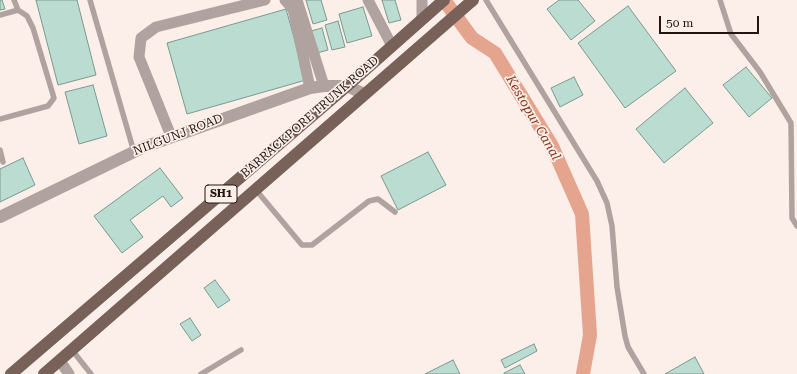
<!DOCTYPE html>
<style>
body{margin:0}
#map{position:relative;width:797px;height:374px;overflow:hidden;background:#fcefea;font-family:"Roboto Serif",serif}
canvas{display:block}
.scale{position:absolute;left:659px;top:16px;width:100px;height:18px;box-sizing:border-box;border:2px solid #211612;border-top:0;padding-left:5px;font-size:12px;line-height:14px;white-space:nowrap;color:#211612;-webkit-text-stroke:3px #fcefea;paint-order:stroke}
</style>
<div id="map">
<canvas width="797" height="374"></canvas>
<div class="scale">50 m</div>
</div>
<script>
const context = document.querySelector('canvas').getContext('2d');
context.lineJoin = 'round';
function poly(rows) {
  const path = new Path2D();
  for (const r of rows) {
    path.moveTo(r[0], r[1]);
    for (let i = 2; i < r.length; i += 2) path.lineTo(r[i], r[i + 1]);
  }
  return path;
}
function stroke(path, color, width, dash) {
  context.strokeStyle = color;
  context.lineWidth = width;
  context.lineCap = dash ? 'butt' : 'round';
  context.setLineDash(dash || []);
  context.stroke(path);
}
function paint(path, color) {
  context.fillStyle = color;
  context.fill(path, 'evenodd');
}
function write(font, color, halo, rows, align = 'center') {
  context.font = font + ' "Roboto Serif",serif';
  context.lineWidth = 3.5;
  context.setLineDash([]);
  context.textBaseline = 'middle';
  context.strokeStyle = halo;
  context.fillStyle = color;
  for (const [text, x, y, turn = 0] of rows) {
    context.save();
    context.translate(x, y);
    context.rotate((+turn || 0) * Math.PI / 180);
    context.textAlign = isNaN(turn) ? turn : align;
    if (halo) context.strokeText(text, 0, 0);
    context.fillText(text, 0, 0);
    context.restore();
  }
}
const canal = poly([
 [444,0,472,38,495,53,552,146,582,214,590,335,583,374]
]);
const building = poly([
 [0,0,2,0,5,9,0,10,0,0],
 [36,0,77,0,96,75,58,85,36,0],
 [306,0,321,0,327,20,313,24,306,0],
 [382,0,395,0,401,20,389,23,382,0],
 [559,0,578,0,595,21,571,40,547,9,559,0],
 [628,6,676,71,625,108,578,43,628,6],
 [363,7,372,36,347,43,339,14,363,7],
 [286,9,306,80,187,114,167,43,286,9],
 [338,21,345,47,332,50,325,25,338,21],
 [322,28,328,50,317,53,311,31,322,28],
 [746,67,772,98,749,117,723,85,746,67],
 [574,77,583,95,560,107,551,88,574,77],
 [93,85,107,136,79,144,65,92,93,85],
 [685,88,713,123,664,163,636,129,685,88],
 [428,152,446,185,398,210,381,176,428,152],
 [23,158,35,185,0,202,0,169,23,158],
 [160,168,183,198,171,207,163,196,130,220,143,237,122,253,94,216,160,168],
 [215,280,230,300,218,308,204,288,215,280],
 [190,318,201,335,192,341,180,324,190,318],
 [534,344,537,351,505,368,501,360,534,344],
 [695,357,704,374,665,374,695,357],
 [453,360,460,374,425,374,453,360],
 [520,365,525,374,504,374,504,373,520,365]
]);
const service = poly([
 [14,0,18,10],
 [90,0,134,152],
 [486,0,597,181,607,203,612,226,617,287,625,336,628,347,644,374],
 [720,0,731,34,760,72,791,123,792,218,797,226],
 [0,15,18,10,27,16,33,28,54,98,48,106,0,119],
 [0,150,3,162],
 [256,190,302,245,312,245,369,201,378,199,395,212],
 [72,350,91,374],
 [201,374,241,350]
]);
const minor = poly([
 [285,0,293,9,310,88],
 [297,0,324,86],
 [368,0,392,46],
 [422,0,422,19],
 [171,136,139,57,141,38,156,27,265,0],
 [60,361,69,374]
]);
const tertiary = poly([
 [0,217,144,147,310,88,324,86,347,86,364,94]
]);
const primary = poly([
 [11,374,347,86,444,0],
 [44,374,473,0]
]);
const shields = [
 [221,194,32]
];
const shieldNames = [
 ["SH1",221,194]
];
const streetNames = [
 ["BARRACKPORE TRUNK ROAD",310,117,-41],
 ["NILGUNJ ROAD",178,135,-21]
];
const waterNames = [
 ["Kestopur Canal",533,118,60]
];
stroke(canal, '#e4a48d', 14);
paint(building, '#badcd1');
stroke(building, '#7a998f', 1);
stroke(service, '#b0a29e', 5.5);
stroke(minor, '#b0a29e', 11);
stroke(tertiary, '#b0a29e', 12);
stroke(primary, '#786159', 12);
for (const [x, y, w] of shields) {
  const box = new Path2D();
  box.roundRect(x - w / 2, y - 9, w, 18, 3);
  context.fillStyle = '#fcefea';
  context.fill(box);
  stroke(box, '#211612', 1);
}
write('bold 11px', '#211612', null, shieldNames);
write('12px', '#211612', '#fcefea', streetNames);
write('italic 13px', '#833719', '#fcefea', waterNames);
</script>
